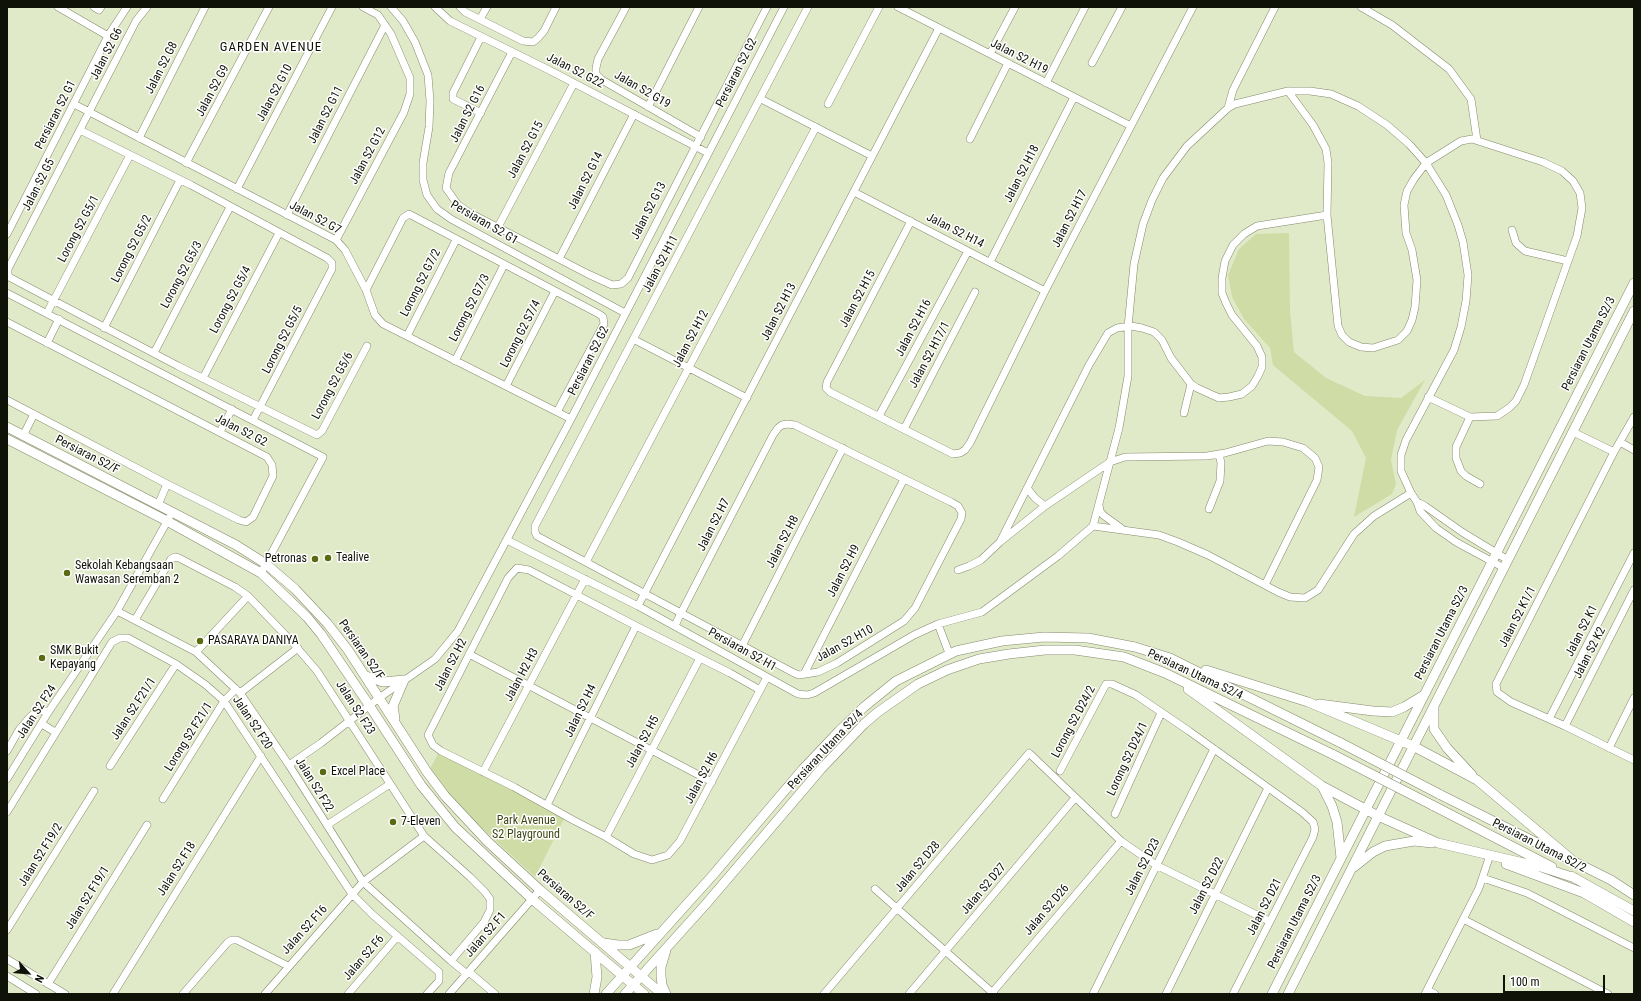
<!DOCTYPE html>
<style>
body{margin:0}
#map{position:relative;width:1641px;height:1001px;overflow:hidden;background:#e1eac8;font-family:"Roboto Condensed",sans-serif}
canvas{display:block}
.frame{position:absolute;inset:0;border:8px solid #0f1207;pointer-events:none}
.north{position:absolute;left:8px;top:953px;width:40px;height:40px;-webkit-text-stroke:3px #fff;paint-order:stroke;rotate:117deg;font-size:11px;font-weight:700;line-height:16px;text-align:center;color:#0f1207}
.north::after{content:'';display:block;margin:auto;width:14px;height:18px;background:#0f1207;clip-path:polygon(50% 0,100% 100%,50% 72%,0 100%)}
.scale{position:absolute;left:1503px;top:975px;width:102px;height:18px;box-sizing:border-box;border:2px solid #0f1207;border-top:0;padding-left:5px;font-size:12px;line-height:14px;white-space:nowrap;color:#0f1207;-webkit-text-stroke:3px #fff;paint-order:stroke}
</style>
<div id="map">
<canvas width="1641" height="1001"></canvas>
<div class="frame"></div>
<div class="north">N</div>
<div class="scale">100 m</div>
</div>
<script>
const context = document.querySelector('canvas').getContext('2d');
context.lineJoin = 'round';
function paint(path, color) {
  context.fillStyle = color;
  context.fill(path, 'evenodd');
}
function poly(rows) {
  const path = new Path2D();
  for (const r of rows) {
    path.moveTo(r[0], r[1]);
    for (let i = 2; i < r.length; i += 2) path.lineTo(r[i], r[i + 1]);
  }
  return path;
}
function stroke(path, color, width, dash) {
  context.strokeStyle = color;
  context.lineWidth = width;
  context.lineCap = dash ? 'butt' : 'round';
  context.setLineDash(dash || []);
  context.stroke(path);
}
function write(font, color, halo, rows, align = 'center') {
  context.font = font + ' "Roboto Condensed",sans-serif';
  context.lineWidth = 3;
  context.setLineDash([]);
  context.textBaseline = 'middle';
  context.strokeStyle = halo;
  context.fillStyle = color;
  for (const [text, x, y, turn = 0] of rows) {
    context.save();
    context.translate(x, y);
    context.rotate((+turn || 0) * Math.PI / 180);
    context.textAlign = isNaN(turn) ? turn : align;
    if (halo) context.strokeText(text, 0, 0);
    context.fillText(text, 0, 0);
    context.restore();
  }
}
const green = poly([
 [1289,233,1290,312,1294,352,1326,378,1365,396,1401,398,1425,380,1397,430,1391,460,1396,484,1392,494,1354,517,1366,458,1352,431,1273,365,1270,348,1244,319,1232,297,1228,275,1239,249,1256,234],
 [439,752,565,817,535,877,446,795,429,771]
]);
const minor = poly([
 [58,7,108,36],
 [94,7,99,10,101,7],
 [147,7,136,21,8,269,8,274,9,277,178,366,317,435,322,431,367,346],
 [391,7,403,21,415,42,428,75,430,101,429,127,423,163,423,180,427,195,437,209,451,219,625,313],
 [435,7,450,21,549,70,708,153],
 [460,7,465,12,523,41,533,42,538,38,544,31,556,7],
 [626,7,598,59,596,68,596,74,602,80,701,137],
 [898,7,1131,126],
 [1361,7,1392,25,1449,69,1471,99,1477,140],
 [480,19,487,7],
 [512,52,449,173,446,188,458,205,470,213,588,274,612,285,621,284,628,278,767,7],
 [990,54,1015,7],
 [1092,63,1122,7],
 [1046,83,1085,7],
 [1288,91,1313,125,1326,149,1328,163,1327,215,1338,326,1342,335,1349,342,1361,347,1373,348,1398,340,1407,331,1412,320,1415,307,1417,280,1412,250,1406,233,1404,205,1407,191,1414,179,1426,163,1461,141,1472,139,1543,162,1562,171,1573,181,1580,193,1582,208,1577,236,1524,385,1516,401,1509,408,1497,416,1470,417,1428,397],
 [761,99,872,156],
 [74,104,336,240,345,250,366,290,375,315,383,324,571,419],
 [828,104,879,7],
 [648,107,699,7],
 [1228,108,1233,90,1275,7],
 [481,113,453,99,453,93,481,37],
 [80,130,191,185,327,258,332,263,332,269,253,420],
 [139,138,205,7],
 [970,139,1008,63],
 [186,163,269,7],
 [237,189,332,7],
 [854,192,1045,291],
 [287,215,385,25],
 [911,221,827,382,826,388,830,392,953,454,960,453,965,450,970,443,1045,291,1193,7],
 [498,227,574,83],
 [1512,230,1516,243,1525,251,1568,261],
 [7,234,108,36,127,7],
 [336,240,404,112,410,94,410,78,391,34,378,15,363,7],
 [559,259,634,114],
 [990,262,1074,97],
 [366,290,403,218,409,214,599,314,603,317,604,324,557,412],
 [7,293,323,457,261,573],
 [47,313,130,155],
 [7,322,267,457,272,465,273,476,253,517,246,522,239,520,167,484,7,400],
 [104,328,180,180],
 [407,336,456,240],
 [633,339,747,398],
 [47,343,59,319],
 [154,353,230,207],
 [455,361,504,265],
 [203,378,279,233],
 [506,386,555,291],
 [1184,413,1191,384],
 [879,416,968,251],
 [1470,417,1456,447,1456,458,1461,471,1466,476,1480,484],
 [1634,417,1614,452,1496,684,1497,692,1511,702,1565,726,1634,760],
 [904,429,975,292],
 [220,432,232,409],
 [1573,432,1614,452],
 [23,436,34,414],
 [1620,442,1634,450],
 [1027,488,1035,498,1045,506],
 [1417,502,1425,506,1462,532,1508,560],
 [158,505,167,484],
 [1099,505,1100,511,1103,515,1121,528],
 [1209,509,1220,481,1221,463,1219,454],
 [1093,526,1159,535,1178,542,1208,555,1278,592,1290,597,1305,598,1318,590,1354,534,1374,516,1411,493],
 [507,540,638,606,798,694,807,695,814,693,914,635,938,624,949,653],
 [1000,542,1089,365,1108,333,1117,328,1131,326,1142,328,1154,332,1162,340,1171,358,1191,384,1197,388,1219,398,1229,397,1242,394,1252,386,1258,376,1262,367,1262,357,1257,346,1232,315,1226,303,1222,293,1222,278,1225,261,1233,245,1244,234,1257,226,1327,215],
 [586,562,816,127],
 [958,570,969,566,981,560,1000,542,1045,506,1110,462,1125,457,1207,456,1225,453,1268,441,1283,442,1303,448,1315,458,1319,467,1317,480,1265,585],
 [638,606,939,28],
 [117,611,196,652,240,693,289,765,363,882,451,961,467,974],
 [135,620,171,559,175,557,179,558,235,587,248,596,293,643,317,671,424,836,470,877,485,892,490,899,490,910,484,922,451,961],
 [938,624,982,612,1058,556,1093,526,1119,428,1128,376,1128,327,1134,264,1143,224,1152,200,1163,178,1187,146,1228,108,1235,104,1288,91,1310,91,1331,94,1358,106,1387,125,1409,144,1426,163,1446,195,1458,225,1463,242,1468,275,1466,301,1461,327,1454,350,1406,440,1401,455,1401,471,1411,493,1417,502,1420,511,1436,528,1456,542,1504,568],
 [675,626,678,619,681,613,714,549,773,435,778,428,782,425,787,424,795,425,951,502,958,506,962,513,961,519,915,608,904,621,837,663,818,672,799,675,794,673,681,613,537,536,535,532,535,526,808,7],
 [742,646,843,448],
 [196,652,248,596],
 [469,654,712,782],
 [804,674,904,479],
 [760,690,730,673,636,626,529,570,517,568,508,578,428,735,433,745,441,751,514,787,573,820,606,837,634,854,652,860,668,855,680,841,767,677],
 [240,693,298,648],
 [1549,719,1634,553],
 [42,724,55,732],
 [1565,726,1634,590],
 [1609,748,1634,698],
 [7,751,19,730,29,718,37,711,49,711],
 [289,765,321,743,379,698,435,659,458,631,571,419,784,7],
 [110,766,176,664],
 [1060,771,1106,684,1112,684,1136,695,1189,731,1302,812,1313,822,1315,829,1313,837,1233,994],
 [483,772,585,579],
 [7,779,49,711,117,611,169,518],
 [163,799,224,701,236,689],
 [547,805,636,626],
 [7,812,112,642,120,638,128,638,176,664,206,685,224,701,352,894,373,915,439,972,439,981,427,994],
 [1115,814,1161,713],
 [327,825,390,784],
 [606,837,700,658],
 [1483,878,1527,893,1634,948],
 [875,889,994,994],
 [1463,919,1608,994],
 [7,930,94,791],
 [7,959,65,994],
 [469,972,495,994],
 [7,976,36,994],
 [48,984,147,825],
 [1427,990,1435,994],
 [113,994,261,756],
 [183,994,228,942,232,940,237,940,288,966],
 [265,994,363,882,424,836],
 [348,994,397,937],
 [449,994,540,890],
 [824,994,1029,753,1121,841,1156,865,1269,921],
 [909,994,1075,798],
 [991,994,1121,841],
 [1093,994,1214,749],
 [1166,994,1268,788],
 [1425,994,1479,888,1489,858]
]);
const major = poly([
 [7,427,236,545,266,564,295,589,327,623,348,650,427,772,445,796,487,841,540,890,662,994],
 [7,439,167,521,261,573,307,617,321,634,369,705,421,785,455,827,532,899,644,994],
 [1206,670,1308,702,1413,746,1477,780,1571,859],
 [366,676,383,682,404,680],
 [1188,689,1322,786,1378,816,1438,843,1541,867,1575,878],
 [1319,704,1373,711,1392,712,1404,707,1424,695],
 [1434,707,1434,729,1447,748,1472,775],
 [395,719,393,706,404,680],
 [1322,786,1332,806,1337,822,1341,858],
 [1439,794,1611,880,1634,895],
 [1432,805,1552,867],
 [1506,864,1584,893,1634,922],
 [1354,867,1373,852,1385,846,1414,841,1432,843],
 [1571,876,1634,911],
 [604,943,618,945,629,945,657,934],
 [666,950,661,967,661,976,662,985,666,994],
 [594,994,597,977,595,952],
 [606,994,713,875,803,769,839,731,864,707,896,681,956,651,1002,641,1044,637,1088,638,1135,647,1170,658,1341,743],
 [625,994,706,904,821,769,864,724,878,712,918,684,947,670,979,659,1009,654,1045,650,1075,650,1124,657,1165,673,1334,755],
 [1272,994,1634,283],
 [1288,994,1634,311]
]);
const majorBridge = poly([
 [1341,743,1439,794],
 [1334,755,1432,805]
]);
const markers = [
 [328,558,4,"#5b6911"],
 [315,559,4,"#5b6911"],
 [67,573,4,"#5b6911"],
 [200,641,4,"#5b6911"],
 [42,658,4,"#5b6911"],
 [323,772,4,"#5b6911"],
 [393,822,4,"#5b6911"]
];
const streetNames = [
 ["Jalan S2 G6",107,54,-63],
 ["Jalan S2 H19",1019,57,27],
 ["Jalan S2 G8",162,68,-63],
 ["Jalan S2 G22",575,71,27],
 ["Persiaran S2 G2",737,73,-63],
 ["Jalan S2 G19",642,90,30],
 ["Jalan S2 G9",213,91,-62],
 ["Jalan S2 G10",275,93,-62],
 ["Jalan S2 G16",468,114,-63],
 ["Persiaran S2 G1",56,115,-63],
 ["Jalan S2 G11",326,115,-63],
 ["Jalan S2 G15",526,150,-62],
 ["Jalan S2 G12",368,156,-62],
 ["Jalan S2 H18",1022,174,-63],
 ["Jalan S2 G14",586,181,-63],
 ["Jalan S2 G5",39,185,-63],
 ["Jalan S2 G13",649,211,-63],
 ["Jalan S2 G7",315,218,28],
 ["Jalan S2 H17",1070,219,-63],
 ["Persiaran S2 G1",484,223,30],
 ["Lorong S2 G5/1",79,229,-62],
 ["Jalan S2 H14",955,231,27],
 ["Lorong S2 G5/2",132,249,-63],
 ["Jalan S2 H11",661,264,-62],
 ["Lorong S2 G5/3",182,275,-62],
 ["Lorong S2 G7/2",421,283,-63],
 ["Jalan S2 H15",858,299,-62],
 ["Lorong S2 G5/4",231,300,-62],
 ["Lorong S2 G7/3",470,308,-63],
 ["Jalan S2 H13",779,312,-63],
 ["Jalan S2 H16",914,328,-62],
 ["Lorong G2 S7/4",521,334,-63],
 ["Jalan S2 H12",691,339,-62],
 ["Lorong S2 G5/5",283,340,-63],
 ["Persiaran Utama S2/3",1589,344,-63],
 ["Jalan S2 H17/1",930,355,-62],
 ["Persiaran S2 G2",589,361,-63],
 ["Lorong S2 G5/6",333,386,-62],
 ["Jalan S2 G2",241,431,27],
 ["Persiaran S2/F",87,455,27],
 ["Jalan S2 H7",714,525,-63],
 ["Jalan S2 H8",783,542,-63],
 ["Jalan S2 H9",844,571,-63],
 ["Jalan S2 K1/1",1518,617,-63],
 ["Jalan S2 K1",1582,631,-63],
 ["Persiaran Utama S2/3",1442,633,-63],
 ["Jalan S2 H10",845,644,-29],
 ["Persiaran S2/F",361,650,55],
 ["Persiaran S2 H1",742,650,29],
 ["Jalan S2 K2",1590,653,-63],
 ["Jalan S2 H2",451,665,-63],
 ["Jalan H2 H3",522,675,-62],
 ["Persiaran Utama S2/4",1195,675,25],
 ["Jalan S2 F23",355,708,57],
 ["Jalan S2 F21/1",134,709,-57],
 ["Jalan S2 H4",581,711,-64],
 ["Jalan S2 F24",37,712,-57],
 ["Lorong S2 D24/2",1074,722,-62],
 ["Jalan S2 F20",252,723,56],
 ["Lorong S2 F21/1",189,737,-58],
 ["Jalan S2 H5",643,742,-62],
 ["Persiaran Utama S2/4",826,750,-47],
 ["Lorong S2 D24/1",1128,759,-65],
 ["Jalan S2 H6",702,778,-62],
 ["Jalan S2 F22",314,785,58],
 ["Persiaran Utama S2/2",1539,846,27],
 ["Jalan S2 F19/2",41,855,-58],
 ["Jalan S2 D28",918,867,-50],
 ["Jalan S2 D23",1143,867,-63],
 ["Jalan S2 F18",177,869,-58],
 ["Jalan S2 D22",1207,886,-63],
 ["Jalan S2 D27",984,889,-50],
 ["Persiaran S2/F",565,895,41],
 ["Jalan S2 F19/1",88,898,-58],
 ["Jalan S2 D21",1265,907,-63],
 ["Jalan S2 D26",1047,910,-50],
 ["Persiaran Utama S2/3",1295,922,-63],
 ["Jalan S2 F16",305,930,-48],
 ["Jalan S2 F1",486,935,-49],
 ["Jalan S2 F6",364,958,-49]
];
const poiNames = [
 ["Tealive",336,558],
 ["Petronas",307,559,"right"],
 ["Sekolah Kebangsaan",75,566],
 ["Wawasan Seremban 2",75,580],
 ["PASARAYA DANIYA",208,641],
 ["SMK Bukit",50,651],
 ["Kepayang",50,665],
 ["Excel Place",331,772],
 ["7-Eleven",401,822]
];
const parkNames = [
 ["Park Avenue",526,821],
 ["S2 Playground",526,835]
];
const neighbourhoodNames = [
 ["GARDEN AVENUE",271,48]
];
paint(green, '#cfdca5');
stroke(minor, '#838a6c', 8);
stroke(major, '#838a6c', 10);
stroke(minor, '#fff', 7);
stroke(major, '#fff', 9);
stroke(majorBridge, '#838a6c', 10, []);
stroke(majorBridge, '#fff', 9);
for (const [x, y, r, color] of markers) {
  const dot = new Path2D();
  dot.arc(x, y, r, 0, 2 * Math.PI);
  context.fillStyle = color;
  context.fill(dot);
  stroke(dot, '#fff', 1.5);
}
write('12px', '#0f1207', '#fff', streetNames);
write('12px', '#0f1207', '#fff', poiNames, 'left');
write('12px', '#3f4815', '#fff', parkNames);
context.letterSpacing = '1px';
write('13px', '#0f1207', '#fff', neighbourhoodNames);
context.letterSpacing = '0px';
</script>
